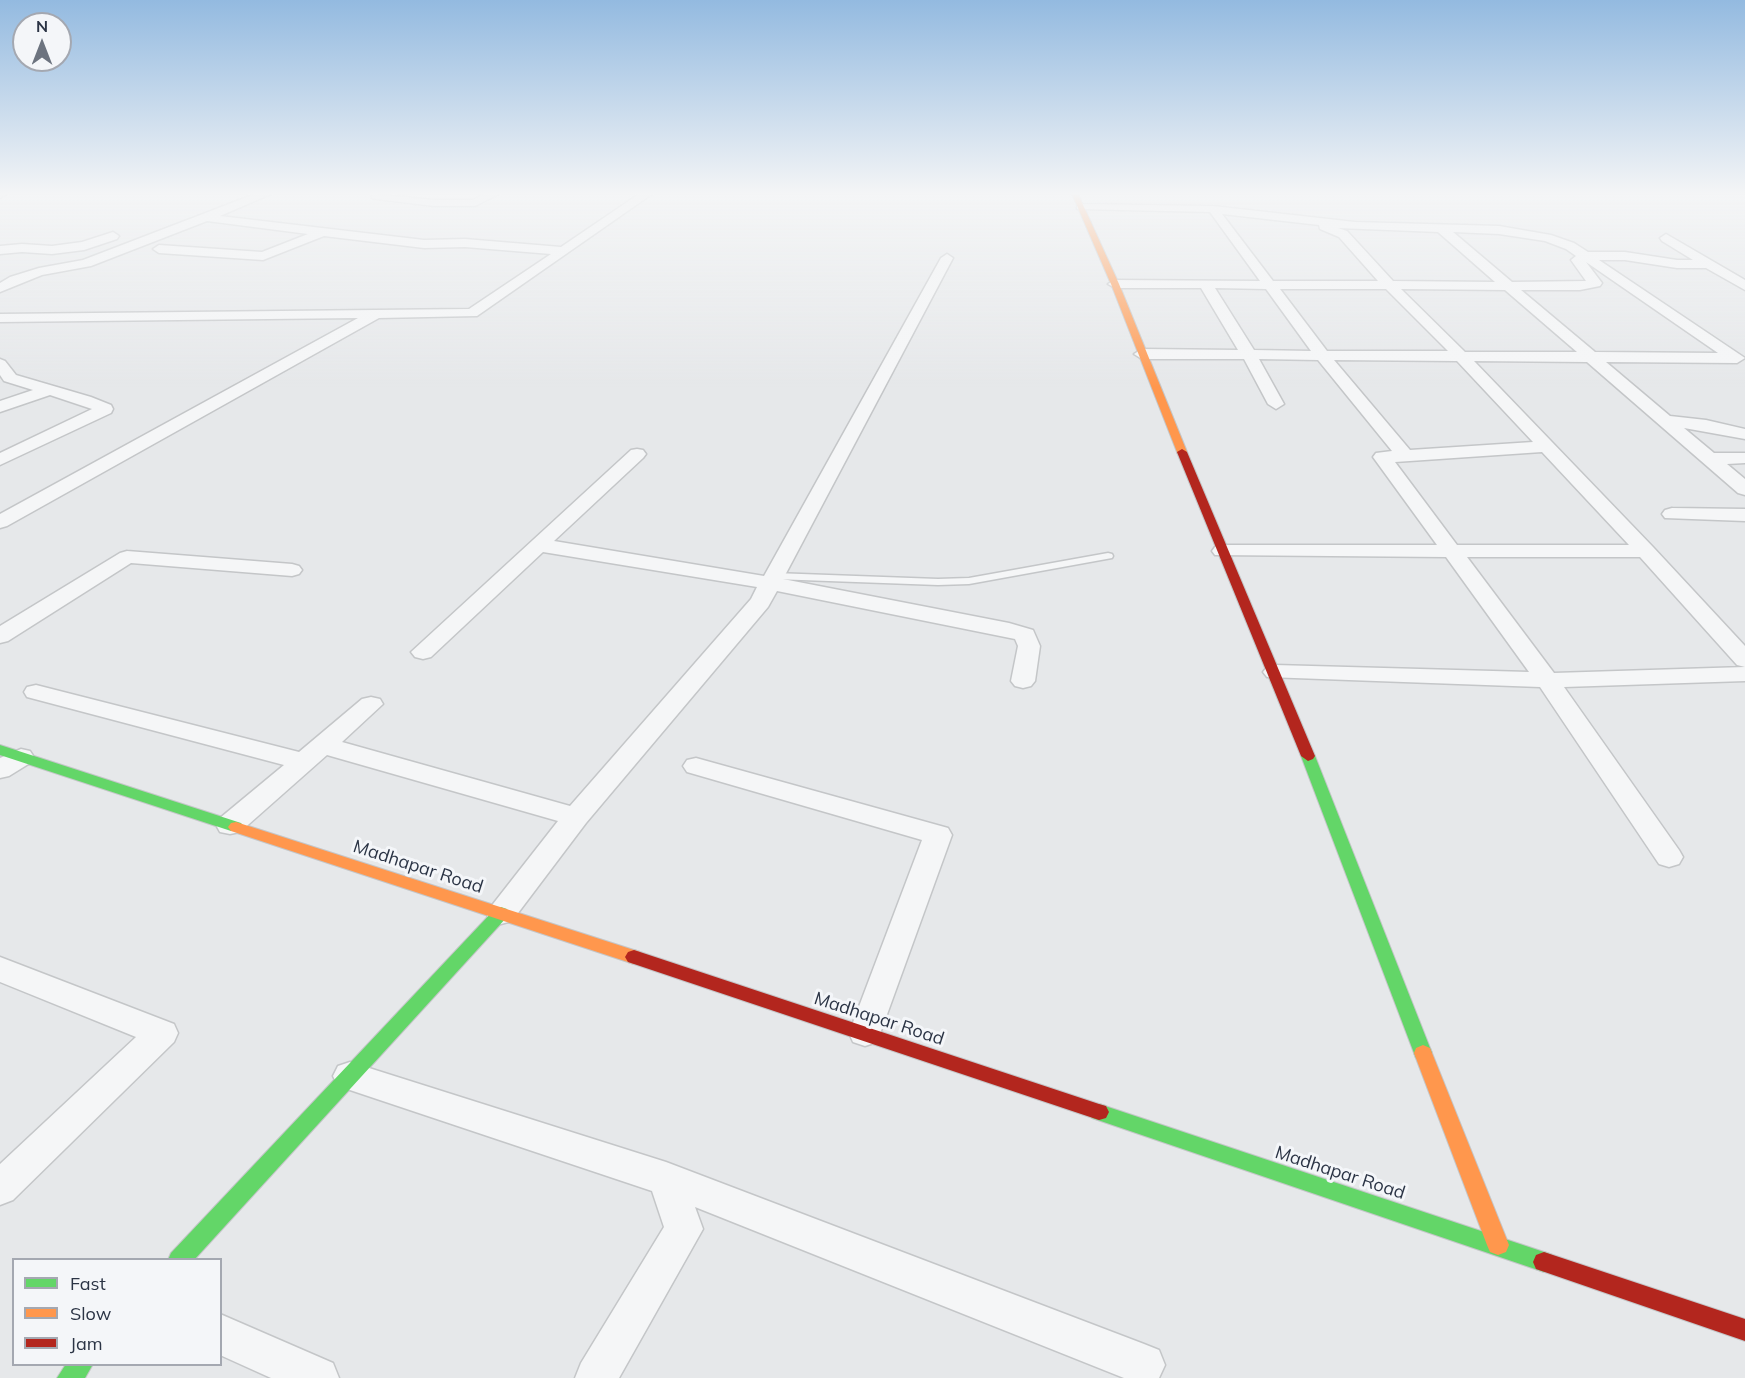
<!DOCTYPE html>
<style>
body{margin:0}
#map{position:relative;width:1745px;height:1378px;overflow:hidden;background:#e6e8ea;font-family:Mulish,sans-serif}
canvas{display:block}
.legend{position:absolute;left:12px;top:1258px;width:210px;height:108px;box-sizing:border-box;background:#f4f6f9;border:2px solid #a4a8b1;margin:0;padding:8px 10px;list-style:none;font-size:18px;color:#2b3445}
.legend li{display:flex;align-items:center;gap:12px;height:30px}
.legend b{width:30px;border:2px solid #a4a8b1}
.north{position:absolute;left:12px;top:12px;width:60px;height:60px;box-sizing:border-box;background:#f4f6f9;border:2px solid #a4a8b1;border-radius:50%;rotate:0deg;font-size:16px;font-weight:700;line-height:24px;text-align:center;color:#2b3445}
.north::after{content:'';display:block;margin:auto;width:21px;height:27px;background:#6c737f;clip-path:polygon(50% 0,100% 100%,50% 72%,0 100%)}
</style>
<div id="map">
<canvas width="1745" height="1378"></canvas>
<ul class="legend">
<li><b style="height:8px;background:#63d668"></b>Fast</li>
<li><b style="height:8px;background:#ff974d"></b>Slow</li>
<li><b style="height:8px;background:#b3261e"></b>Jam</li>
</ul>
<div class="north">N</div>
</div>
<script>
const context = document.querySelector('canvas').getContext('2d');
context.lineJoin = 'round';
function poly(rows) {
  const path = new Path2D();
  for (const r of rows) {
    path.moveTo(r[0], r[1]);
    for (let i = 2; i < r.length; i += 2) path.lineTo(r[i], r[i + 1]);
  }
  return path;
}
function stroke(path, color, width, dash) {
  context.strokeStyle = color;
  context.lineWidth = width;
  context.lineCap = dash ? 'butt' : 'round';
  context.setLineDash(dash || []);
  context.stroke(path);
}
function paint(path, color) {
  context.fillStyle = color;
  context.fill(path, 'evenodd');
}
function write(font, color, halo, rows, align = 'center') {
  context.font = font + ' Mulish,sans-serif';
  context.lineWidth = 6;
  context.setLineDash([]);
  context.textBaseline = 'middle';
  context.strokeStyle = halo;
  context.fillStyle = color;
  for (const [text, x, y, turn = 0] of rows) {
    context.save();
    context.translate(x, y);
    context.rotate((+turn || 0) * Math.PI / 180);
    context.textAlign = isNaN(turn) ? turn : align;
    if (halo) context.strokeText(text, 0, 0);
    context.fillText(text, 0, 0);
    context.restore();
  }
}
const lane = poly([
 [1108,553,1112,554,1113,556,1112,558,969,584,938,585,774,579,769,576,774,573,938,579,969,578,1108,553]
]);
const street = poly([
 [0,194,7,194,0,198,0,194],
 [255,194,271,194,220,216,424,240,465,239,561,247,639,194,652,194,477,316,379,318,7,526,0,528,0,514,358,318,0,322,0,314,469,309,551,254,465,247,424,248,324,236,263,260,159,253,153,249,159,245,262,252,308,234,207,221,91,266,42,275,0,292,0,283,10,277,39,268,83,260,255,194],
 [372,194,434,200,473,200,484,194,499,194,475,206,434,206,376,199,372,198,372,194],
 [1081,204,1213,206,1355,222,1499,226,1551,235,1574,243,1588,252,1625,252,1677,260,1693,260,1662,241,1660,238,1666,234,1745,280,1745,290,1706,268,1677,268,1625,260,1599,260,1745,358,1737,363,1606,362,1670,416,1706,420,1745,429,1745,439,1684,428,1714,453,1745,453,1745,463,1727,464,1745,479,1745,495,1738,493,1587,362,1474,361,1653,547,1745,646,1745,681,1564,687,1679,850,1683,857,1679,864,1669,867,1659,864,1540,687,1267,677,1263,672,1267,667,1275,665,1529,672,1446,557,1215,555,1212,551,1215,547,1222,545,1437,545,1373,457,1376,453,1392,451,1318,360,1259,359,1284,404,1276,409,1268,404,1244,359,1142,359,1134,354,1142,349,1238,350,1201,288,1115,288,1108,284,1115,280,1260,281,1210,212,1077,209,1077,205,1081,204],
 [1222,214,1319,225,1320,229,1339,237,1378,281,1273,281,1222,214],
 [1338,228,1438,232,1495,282,1393,281,1347,231,1338,228],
 [1453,232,1499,234,1545,241,1566,249,1576,256,1571,260,1586,281,1512,282,1453,232],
 [1586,262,1718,353,1595,352,1521,290,1580,290,1600,286,1602,283,1586,262],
 [1215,288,1266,289,1311,351,1254,350,1215,288],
 [1280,289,1386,289,1448,351,1327,351,1280,289],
 [1401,289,1505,290,1577,352,1465,352,1401,289],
 [1334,360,1457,361,1533,442,1410,450,1334,360],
 [1542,452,1629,545,1457,545,1395,462,1542,452],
 [1467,557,1640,557,1737,665,1745,667,1554,673,1467,557],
 [113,232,119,236,117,239,84,250,52,254,22,252,0,254,0,246,22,244,52,246,82,242,113,232],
 [947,254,953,258,783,579,1009,623,1033,630,1040,646,1035,681,1031,686,1023,688,1015,686,1011,681,1018,646,1015,639,777,591,768,607,586,823,512,921,501,924,490,921,486,913,558,821,327,755,240,832,230,834,220,832,216,825,220,818,284,765,27,697,24,692,27,687,36,685,299,752,362,699,371,697,380,699,383,704,342,742,570,806,751,599,757,587,543,552,431,657,423,659,415,657,411,652,631,450,637,449,643,450,646,454,643,458,554,541,764,576,941,258,947,254],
 [0,359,5,361,16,375,91,397,111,405,113,409,111,413,0,465,0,453,92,409,50,395,0,412,0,401,33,390,4,381,0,375,0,359],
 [1672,508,1745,509,1745,521,1665,518,1662,514,1665,510,1672,508],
 [127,551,292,564,299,566,302,570,299,574,292,576,131,563,8,641,0,643,0,626,120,553,127,551],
 [21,749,30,751,34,757,30,763,9,776,0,778,0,758,21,749],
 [696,758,948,828,952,835,877,1042,865,1046,853,1042,849,1033,922,840,687,772,683,766,687,760,696,758],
 [0,957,174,1024,178,1033,174,1042,13,1200,0,1205,0,1164,136,1037,0,982,0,957],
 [350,1062,666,1162,1144,1344,1159,1350,1165,1365,1159,1378,1124,1378,695,1207,703,1229,619,1378,575,1378,581,1363,664,1227,652,1191,338,1086,333,1076,338,1066,350,1062],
 [220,1314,333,1363,339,1378,271,1378,220,1355,220,1314]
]);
const fast = poly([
 [0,745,241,823,244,827,241,831,231,831,0,755,0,745],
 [1308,751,1315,756,1432,1053,1430,1058,1423,1061,1416,1058,1414,1053,1301,756,1308,751],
 [501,907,507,909,509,913,507,917,194,1260,168,1260,171,1253,495,909,501,907],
 [1099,1104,1544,1252,1552,1255,1555,1262,1552,1269,1544,1272,1092,1118,1089,1112,1092,1106,1099,1104],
 [66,1364,93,1364,85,1378,57,1378,66,1364]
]);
const slow = poly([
 [1072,194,1078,194,1119,284,1187,452,1186,454,1178,454,1177,452,1111,284,1072,194],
 [236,822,640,952,643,957,640,962,634,964,231,831,228,827,231,823,236,822],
 [1423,1045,1430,1048,1432,1053,1509,1245,1506,1252,1498,1255,1490,1252,1487,1245,1414,1053,1416,1048,1423,1045]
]);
const jam = poly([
 [1182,449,1187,452,1315,756,1313,759,1308,761,1301,756,1177,452,1182,449],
 [634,950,1099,1104,1106,1106,1109,1112,1106,1118,1099,1120,628,962,625,957,628,952,634,950],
 [1544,1252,1745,1319,1745,1341,1536,1269,1533,1262,1536,1255,1544,1252]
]);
const nearStreetnames = [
 ["Madhapar Road",418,867,18],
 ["Madhapar Road",879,1019,18],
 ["Madhapar Road",1340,1173,18]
];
stroke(lane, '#c4c6c8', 3);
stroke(street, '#c4c6c8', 3);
stroke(fast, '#c4c6c8', 2);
stroke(slow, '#c4c6c8', 2);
stroke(jam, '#c4c6c8', 2);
paint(lane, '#f5f6f7');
paint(street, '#f5f6f7');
paint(fast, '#63d668');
paint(slow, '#ff974d');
paint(jam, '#b3261e');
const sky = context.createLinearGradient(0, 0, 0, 387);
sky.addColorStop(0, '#93bae0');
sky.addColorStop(0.5, '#f4f5f6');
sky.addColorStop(1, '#f4f5f600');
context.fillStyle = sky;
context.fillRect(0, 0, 1745, 387);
write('18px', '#2b3445', '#f4f6f9', nearStreetnames);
</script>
